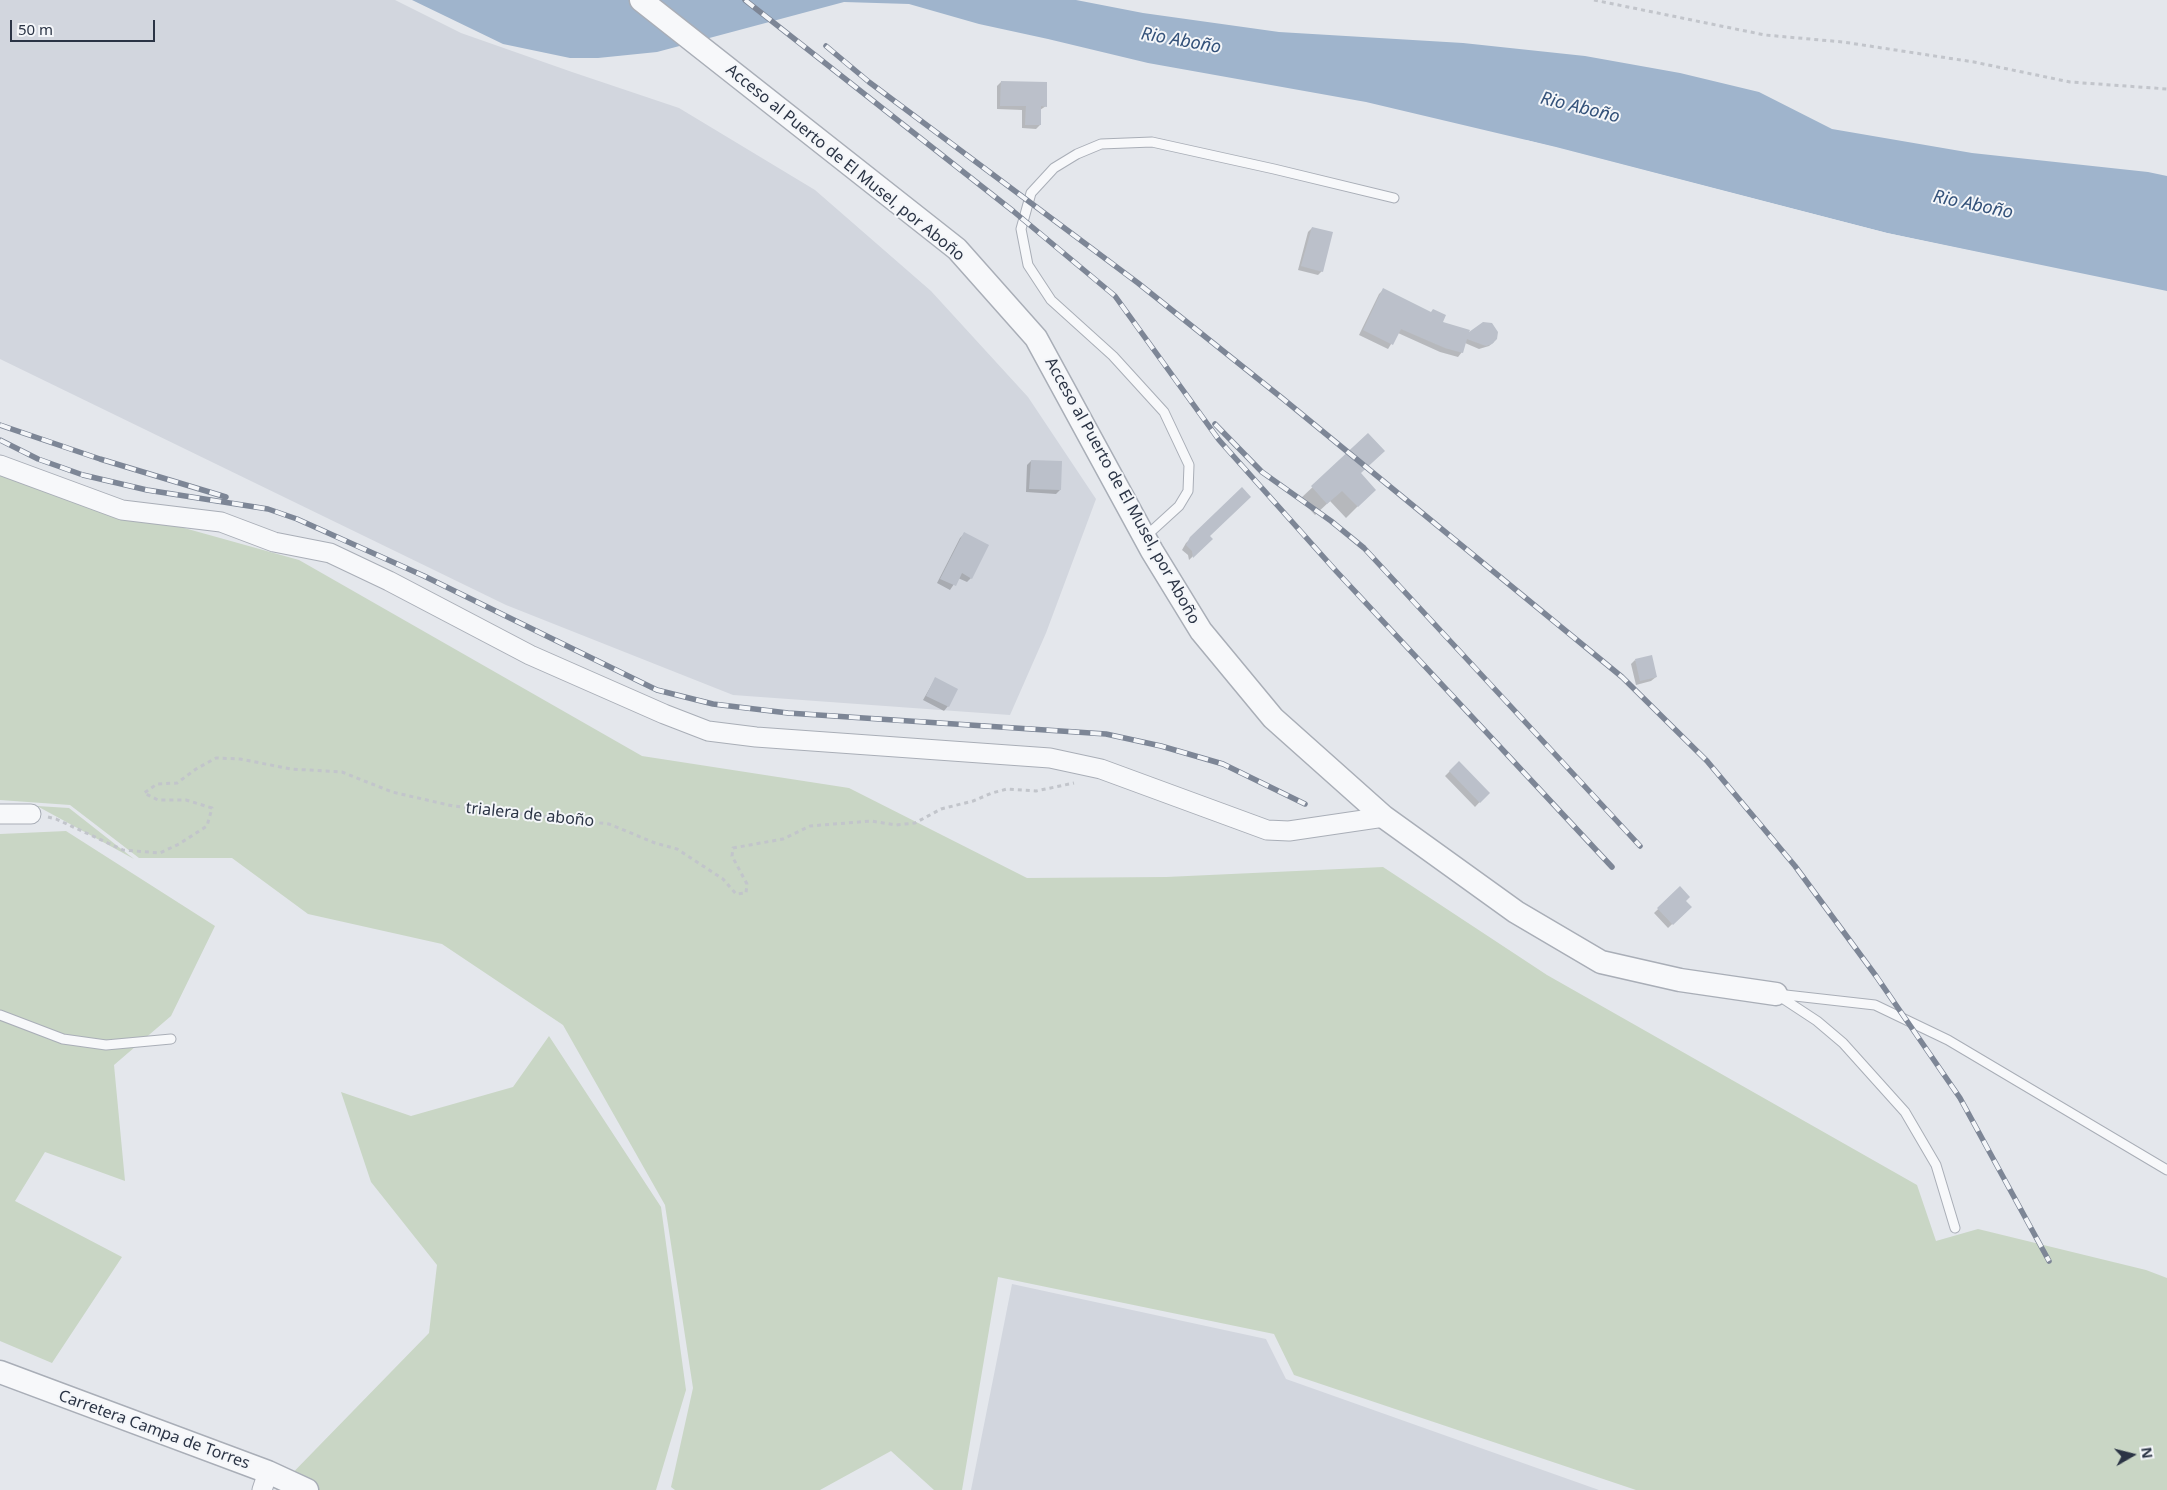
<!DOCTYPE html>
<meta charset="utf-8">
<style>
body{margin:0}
#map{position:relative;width:2167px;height:1490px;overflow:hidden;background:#e4e7ec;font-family:"Noto Sans",sans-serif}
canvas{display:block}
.north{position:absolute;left:2107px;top:1430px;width:50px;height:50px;-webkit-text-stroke:4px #f4f6f9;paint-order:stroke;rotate:82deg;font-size:14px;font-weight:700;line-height:20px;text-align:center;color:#2b3445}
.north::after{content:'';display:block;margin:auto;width:18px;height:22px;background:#2b3445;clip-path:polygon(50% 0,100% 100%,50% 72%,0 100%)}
.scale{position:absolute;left:10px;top:20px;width:145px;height:22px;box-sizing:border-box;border:2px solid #2b3445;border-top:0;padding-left:6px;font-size:15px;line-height:18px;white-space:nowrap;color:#2b3445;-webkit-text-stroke:4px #f4f6f9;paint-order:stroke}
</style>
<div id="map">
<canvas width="2167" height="1490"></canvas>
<div class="north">N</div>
<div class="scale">50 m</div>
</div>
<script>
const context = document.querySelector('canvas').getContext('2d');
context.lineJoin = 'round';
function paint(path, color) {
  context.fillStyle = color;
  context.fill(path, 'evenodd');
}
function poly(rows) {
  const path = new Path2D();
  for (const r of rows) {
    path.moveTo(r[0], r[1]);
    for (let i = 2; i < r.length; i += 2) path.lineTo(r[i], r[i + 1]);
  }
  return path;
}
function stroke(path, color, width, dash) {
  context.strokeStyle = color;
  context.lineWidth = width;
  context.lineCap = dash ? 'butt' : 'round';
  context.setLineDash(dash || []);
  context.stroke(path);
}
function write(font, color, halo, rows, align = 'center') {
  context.font = font + ' "Noto Sans",sans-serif';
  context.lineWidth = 4;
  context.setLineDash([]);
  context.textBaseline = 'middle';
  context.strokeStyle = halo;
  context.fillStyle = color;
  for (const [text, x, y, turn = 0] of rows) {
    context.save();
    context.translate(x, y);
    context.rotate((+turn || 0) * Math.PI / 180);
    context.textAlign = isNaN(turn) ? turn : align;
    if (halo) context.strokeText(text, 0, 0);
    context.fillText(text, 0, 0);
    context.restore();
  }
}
const built = poly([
 [0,0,395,0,461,33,572,72,679,108,815,190,931,291,1028,397,1096,499,1046,633,1010,715,733,695,506,605,0,359],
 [1012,1284,1266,1339,1286,1379,1599,1490,971,1490]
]);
const green = poly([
 [0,471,55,492,299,560,642,756,849,788,1027,878,1166,877,1383,867,1547,975,1917,1185,1936,1241,1978,1229,2146,1270,2167,1278,2167,1490,1636,1490,1294,1375,1274,1334,998,1277,962,1490,934,1490,891,1451,820,1490,675,1490,671,1487,693,1388,665,1205,563,1025,442,944,308,914,232,858,139,858,70,805,0,800],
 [37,806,69,808,134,859,81,830],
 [66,831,215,926,171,1016,114,1065,125,1181,45,1152,15,1201,122,1257,52,1363,0,1341,0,834],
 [549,1036,661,1207,686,1390,656,1490,276,1490,429,1333,437,1265,371,1182,341,1092,411,1116,513,1087]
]);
const water = poly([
 [412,0,1076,0,1143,13,1279,32,1463,43,1585,56,1680,73,1759,92,1832,129,1972,153,2148,172,2167,176,2167,291,1887,233,1556,147,1366,102,1148,63,1048,39,979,24,909,4,844,2,657,52,598,58,570,58,503,44]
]);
const pier = poly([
 [1526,140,1887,233,2167,293,1887,236,1524,142]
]);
const shadow = poly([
 [1001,82,1046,106,1040,110,1040,125,1036,129,1022,128,1022,110,997,109,997,86],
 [1312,228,1322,271,1318,275,1298,270,1308,232],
 [1383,290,1442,323,1467,335,1494,342,1489,346,1479,349,1465,343,1462,352,1458,357,1440,352,1398,333,1388,349,1359,335,1379,294],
 [1368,435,1360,474,1374,490,1346,518,1330,501,1315,515,1300,499],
 [1031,461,1060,490,1056,494,1026,492,1027,465],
 [1242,489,1209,536,1211,539,1189,560,1188,555,1182,550,1186,543],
 [964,534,971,578,967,582,958,578,950,590,937,583,960,538],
 [1635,660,1656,677,1651,681,1636,685,1631,664],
 [935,679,948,706,944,711,923,700],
 [1459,762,1488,793,1475,807,1445,776],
 [1680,888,1684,901,1690,907,1668,928,1654,913]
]);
const building = poly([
 [1001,81,1047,82,1047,107,1041,106,1041,125,1025,125,1026,106,1000,106],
 [1312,227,1333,232,1323,272,1301,266],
 [1383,288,1431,312,1433,309,1446,315,1443,322,1470,330,1469,332,1483,322,1492,323,1498,332,1497,339,1492,344,1486,346,1467,339,1463,353,1445,348,1401,329,1393,345,1363,330],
 [1368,433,1385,451,1361,473,1376,490,1358,507,1342,491,1327,504,1311,486],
 [1031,460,1062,461,1061,490,1029,489],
 [1242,487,1251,497,1210,536,1213,539,1193,558,1192,551,1186,545,1190,537],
 [964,532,989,545,972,579,962,573,956,586,940,579],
 [1652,655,1657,677,1640,681,1635,659],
 [935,677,958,689,949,707,926,696],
 [1459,761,1490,793,1480,803,1449,771],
 [1680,886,1690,897,1686,901,1692,907,1673,925,1657,908]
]);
const path = poly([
 [1594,0,1765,35,1843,42,1974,62,2070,82,2167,89],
 [48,817,56,819,123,850,160,853,179,844,207,826,212,808,186,800,158,800,144,793,157,784,177,783,196,769,216,758,240,759,291,769,342,772,392,792,453,806,609,824,655,843,677,849,723,879,736,894,746,893,747,884,732,856,733,848,783,839,810,826,871,821,896,825,915,823,941,809,973,801,992,793,1007,789,1036,791,1074,783]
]);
const service = poly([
 [1145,537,1179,506,1188,491,1189,465,1164,412,1113,356,1051,300,1028,265,1021,229,1031,193,1054,168,1077,154,1101,144,1152,142,1274,169,1394,198],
 [1777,994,1875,1005,1948,1040,2167,1170],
 [1779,996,1817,1021,1843,1043,1905,1112,1936,1165,1955,1228],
 [0,1015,63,1039,106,1045,171,1039]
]);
const minor = poly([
 [0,465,122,510,221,522,274,542,330,553,389,581,530,655,664,714,708,731,756,737,1050,758,1101,769,1267,830,1289,831,1384,817],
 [0,814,31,814],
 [262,1490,268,1472]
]);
const tertiary = poly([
 [641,0,957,249,1036,338,1152,551,1201,631,1273,718,1384,817,1516,912,1601,962,1680,980,1776,994],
 [0,1372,268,1472,307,1490]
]);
const rail = poly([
 [745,0,1013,211,1115,296,1219,440,1336,571,1612,867],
 [826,46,869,82,1138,283,1282,398,1622,677,1707,761,1795,866,1876,976,1960,1098,2049,1261],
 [1215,424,1262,472,1331,521,1364,548,1640,846],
 [0,425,100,459,226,497],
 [0,440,38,459,83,475,147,490,268,509,297,519,424,576,657,690,713,704,788,713,1106,734,1161,746,1223,764,1305,804]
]);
const streetNames = [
 ["Acceso al Puerto de El Musel, por Aboño",845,163,39],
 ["Acceso al Puerto de El Musel, por Aboño",1122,491,61],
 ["trialera de aboño",530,815,6],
 ["Carretera Campa de Torres",154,1430,20]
];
const waterNames = [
 ["Rio Aboño",1181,41,10],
 ["Rio Aboño",1580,108,14],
 ["Rio Aboño",1973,205,12]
];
paint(built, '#d2d6de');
paint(green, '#c9d6c5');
paint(water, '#9fb4cc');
paint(pier, '#e4e7ec');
paint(shadow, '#0003');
paint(building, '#bbc0ca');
stroke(service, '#a9aeb7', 11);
stroke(minor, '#a9aeb7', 21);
stroke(tertiary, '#a9aeb7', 25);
stroke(path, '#c2c5cb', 3, [4, 4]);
stroke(service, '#f7f8fa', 9);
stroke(minor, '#f7f8fa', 19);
stroke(tertiary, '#f7f8fa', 22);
stroke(rail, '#7d8696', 5.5);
stroke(rail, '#f4f6f9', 4, [11]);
write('16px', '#2b3445', '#f4f6f9', streetNames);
write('italic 18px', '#34527a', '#f4f6f9', waterNames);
</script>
